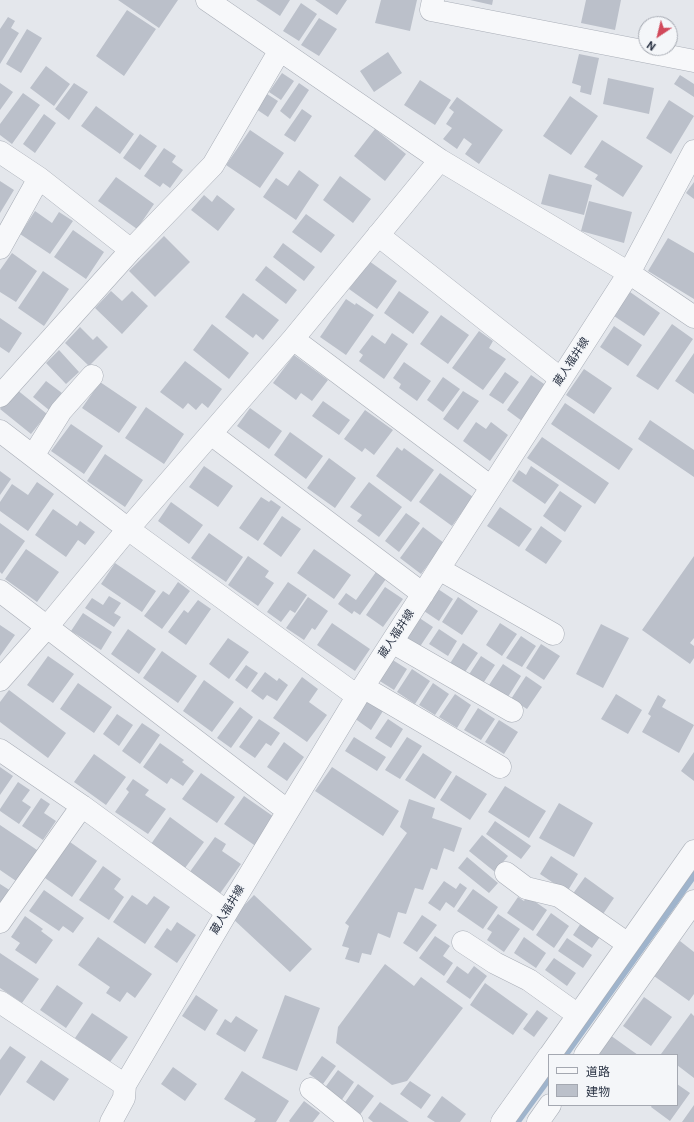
<!DOCTYPE html>
<meta charset="utf-8">
<style>
body{margin:0}
#map{position:relative;width:694px;height:1122px;overflow:hidden;background:#e4e7ec;font-family:Roboto,"Noto Sans JP",sans-serif}
canvas{display:block}
.legend{position:absolute;left:548px;top:1054px;width:130px;height:52px;box-sizing:border-box;background:#f4f6f9;border:1px solid #a4a8b1;margin:0;padding:5px 7px;list-style:none;font-size:12px;color:#2b3445}
.legend li{display:flex;align-items:center;gap:8px;height:20px}
.legend b{width:20px;border:1px solid #a4a8b1}
.north{position:absolute;left:638px;top:16px;width:40px;height:40px;box-sizing:border-box;background:#f4f6f9;border:1px solid #a4a8b1;border-radius:50%;rotate:215deg;font-size:11px;font-weight:700;line-height:16px;text-align:center;color:#2b3445}
.north::after{content:'';display:block;margin:auto;width:14px;height:18px;background:#d1495b;clip-path:polygon(50% 0,100% 100%,50% 72%,0 100%)}
</style>
<div id="map">
<canvas width="694" height="1122"></canvas>
<ul class="legend">
<li><b style="height:5px;background:#f7f8fa"></b>道路</li>
<li><b style="height:11px;background:#bbc0ca"></b>建物</li>
</ul>
<div class="north">N</div>
</div>
<script>
const context = document.querySelector('canvas').getContext('2d');
context.lineJoin = 'round';
function poly(rows) {
  const path = new Path2D();
  for (const r of rows) {
    path.moveTo(r[0], r[1]);
    for (let i = 2; i < r.length; i += 2) path.lineTo(r[i], r[i + 1]);
  }
  return path;
}
function stroke(path, color, width, dash) {
  context.strokeStyle = color;
  context.lineWidth = width;
  context.lineCap = dash ? 'butt' : 'round';
  context.setLineDash(dash || []);
  context.stroke(path);
}
function paint(path, color) {
  context.fillStyle = color;
  context.fill(path, 'evenodd');
}
function write(font, color, halo, rows, align = 'center') {
  context.font = font + ' Roboto,"Noto Sans JP",sans-serif';
  context.lineWidth = 3.5;
  context.setLineDash([]);
  context.textBaseline = 'middle';
  context.strokeStyle = halo;
  context.fillStyle = color;
  for (const [text, x, y, turn = 0] of rows) {
    context.save();
    context.translate(x, y);
    context.rotate((+turn || 0) * Math.PI / 180);
    context.textAlign = isNaN(turn) ? turn : align;
    if (halo) context.strokeText(text, 0, 0);
    context.fillText(text, 0, 0);
    context.restore();
  }
}
const stream = poly([
 [565,1055,694,875],
 [517,1122,549,1078]
]);
const building = poly([
 [118,0,178,0,159,28],
 [256,0,290,0,280,16],
 [315,0,347,0,337,15],
 [381,0,417,0,410,31,375,23],
 [470,0,493,0,492,5],
 [586,0,621,0,615,30,581,23],
 [301,3,317,14,299,41,283,31],
 [127,10,156,29,124,76,96,56],
 [8,17,15,21,11,28,19,33,0,64,0,29],
 [319,18,337,29,319,56,301,45],
 [27,29,42,38,21,73,6,64],
 [388,52,402,73,374,92,360,71],
 [579,54,599,58,591,95,580,92,581,86,572,83],
 [46,66,70,84,54,106,30,88],
 [282,73,294,81,281,100,269,92],
 [680,75,694,84,694,97,674,84],
 [608,78,654,88,649,114,603,104],
 [420,80,451,100,435,125,404,105],
 [0,83,13,92,0,110],
 [74,83,88,92,69,120,55,109],
 [299,83,309,90,290,119,280,111],
 [23,93,40,105,12,144,0,135,0,124],
 [267,94,278,101,268,117,256,109],
 [570,96,598,116,571,155,543,136],
 [457,97,503,130,479,164,465,154,472,144,464,138,457,149,443,139,452,128,446,124,454,112,449,108],
 [669,100,694,116,671,154,646,138],
 [96,106,134,134,120,154,81,126],
 [302,109,312,116,295,142,284,135],
 [44,114,56,123,35,153,23,144],
 [375,129,406,154,385,181,354,156],
 [250,130,284,153,260,188,226,165],
 [140,134,157,146,140,170,123,158],
 [602,140,643,166,623,197,595,179,598,175,584,167],
 [164,148,176,156,172,162,183,170,170,188,163,183,160,187,144,176],
 [299,170,319,185,296,220,263,197,276,178,288,186],
 [549,174,592,185,584,215,541,204],
 [340,176,371,199,353,223,323,200],
 [116,177,154,204,137,229,98,201],
 [0,181,14,190,0,213],
 [694,182,694,199,686,193],
 [204,195,212,202,217,195,235,209,218,231,191,210],
 [589,201,632,212,624,243,581,231],
 [35,211,52,223,59,212,73,221,50,254,20,234],
 [306,214,335,235,321,253,292,232],
 [73,230,104,252,86,279,54,257],
 [164,236,190,262,155,297,129,271],
 [668,238,694,253,694,299,648,271],
 [283,243,315,267,304,281,273,257],
 [12,253,37,271,16,302,0,292,0,270],
 [369,261,397,281,377,309,349,289],
 [266,266,297,290,286,304,255,280],
 [43,271,69,289,44,326,18,308],
 [111,291,122,301,132,291,148,306,122,334,95,308],
 [399,291,429,312,413,334,384,313],
 [630,292,660,313,644,336,614,316],
 [243,293,279,320,263,340,256,334,253,338,225,317],
 [346,299,355,305,356,303,374,315,346,355,320,337],
 [441,315,469,335,448,364,420,344],
 [0,318,22,333,9,353,0,347],
 [212,324,249,353,229,379,193,350],
 [672,324,693,339,658,390,636,376],
 [614,326,642,345,628,366,600,347],
 [80,327,93,340,97,336,108,347,89,366,65,343],
 [479,331,493,341,489,348,506,359,483,390,452,368],
 [392,333,408,344,384,379,359,361,363,355,359,352,372,335,385,344],
 [59,350,79,372,66,384,46,363],
 [694,353,694,394,675,381],
 [294,355,328,380,312,401,301,393,296,400,273,383],
 [185,361,222,389,208,408,202,403,196,410,188,403,183,409,160,392],
 [404,362,431,381,417,401,399,388,401,384,393,378],
 [584,369,612,388,594,414,566,395],
 [505,372,519,382,503,404,489,395],
 [531,375,547,386,522,421,507,410],
 [443,377,460,389,443,412,427,400],
 [46,381,62,393,49,410,33,397],
 [100,382,137,407,119,433,82,408],
 [16,389,47,414,31,434,0,409],
 [463,391,479,401,458,430,443,419],
 [323,401,350,420,339,435,312,416],
 [565,403,633,449,619,470,551,424],
 [146,407,184,434,164,464,125,438],
 [250,408,282,431,269,449,237,426],
 [365,410,393,430,374,455,365,448,362,452,344,439],
 [650,420,694,450,694,477,638,439],
 [476,422,486,429,491,422,508,435,490,461,463,441],
 [71,424,103,446,84,474,51,451],
 [290,432,323,456,306,479,274,455],
 [542,437,609,483,595,504,527,458],
 [397,447,402,451,404,448,434,470,411,502,376,476],
 [105,454,143,480,125,507,87,481],
 [329,458,356,478,335,508,307,488],
 [204,466,233,486,218,507,189,487],
 [531,466,559,485,545,504,512,481,519,470,526,475],
 [0,471,11,479,0,495],
 [440,473,473,497,452,526,419,502],
 [37,482,54,494,28,531,0,511,0,502,12,484,28,495],
 [369,482,402,507,379,537,357,521,362,515,350,507],
 [560,491,582,506,565,532,543,516],
 [261,497,269,502,271,500,281,507,258,541,239,528],
 [171,502,203,525,189,544,158,521],
 [500,507,532,529,519,547,487,526],
 [53,509,77,526,80,521,95,532,85,545,78,540,66,557,35,535],
 [406,513,420,523,399,552,385,541],
 [282,516,301,529,281,557,263,544],
 [0,523,25,541,2,574,0,572],
 [541,526,562,541,546,564,525,550],
 [423,527,444,543,421,574,400,558],
 [209,533,243,557,226,582,191,558],
 [26,549,59,572,37,602,5,579],
 [314,549,351,575,334,599,297,573],
 [248,556,269,571,265,577,274,583,258,606,228,585],
 [694,556,694,638,690,643,694,646,694,658,690,664,642,630],
 [115,563,156,591,142,612,101,584],
 [376,572,386,579,360,615,354,611,352,614,338,604,346,593,356,600],
 [178,582,190,591,162,629,144,616,163,591,169,595],
 [288,582,307,595,295,613,290,610,281,622,267,612],
 [385,587,403,599,383,627,366,615],
 [435,587,453,599,439,621,421,609],
 [109,596,121,603,114,613,121,617,114,627,85,608,92,598,103,605],
 [308,597,328,611,315,630,312,628,304,640,286,628],
 [458,597,478,611,462,635,442,622],
 [198,600,211,609,186,645,168,632,184,610,188,613],
 [83,613,112,632,101,650,71,631],
 [418,617,433,627,419,648,404,638],
 [332,623,370,649,355,671,317,645],
 [500,623,517,634,502,656,486,645],
 [601,624,629,638,603,688,576,674],
 [0,625,15,635,0,656],
 [128,629,156,649,139,674,111,654],
 [439,629,457,641,448,656,429,644],
 [521,636,536,646,522,667,506,658],
 [228,638,249,652,229,679,209,664],
 [463,643,478,653,463,675,449,665],
 [541,644,560,656,544,680,526,668],
 [162,651,197,676,178,703,143,678],
 [48,656,74,674,53,703,27,685],
 [481,656,495,665,482,685,468,676],
 [388,657,407,669,394,690,375,678],
 [503,664,521,676,506,700,487,688],
 [246,665,258,673,247,689,235,680],
 [412,669,430,681,415,704,397,692],
 [265,672,277,681,279,678,288,685,277,701,267,695,263,700,251,691],
 [526,676,542,687,527,709,511,699],
 [302,677,318,689,309,702,327,715,307,742,273,718],
 [204,680,234,702,212,732,183,711],
 [78,683,112,707,94,733,60,709],
 [433,683,449,694,435,715,419,705],
 [9,690,66,733,48,758,0,722,0,702],
 [455,694,471,705,457,728,439,717],
 [616,694,642,710,628,734,601,719],
 [658,695,666,700,662,707,694,725,679,753,642,732,651,716,648,714],
 [366,700,383,711,371,730,354,718],
 [240,707,253,717,231,748,217,738],
 [478,708,495,719,481,740,464,730],
 [117,714,133,725,119,746,103,734],
 [259,719,280,733,271,746,266,743,255,758,239,747],
 [388,719,403,729,391,748,375,738],
 [499,720,518,732,504,754,485,742],
 [142,723,160,735,140,764,122,751],
 [354,737,386,757,377,771,345,751],
 [407,737,422,746,400,779,385,770],
 [284,742,304,757,287,781,267,767],
 [160,743,184,760,182,762,194,771,183,786,171,778,167,784,143,767],
 [694,752,694,781,681,771],
 [423,753,452,772,435,799,405,780],
 [94,754,126,777,106,805,74,782],
 [0,767,13,776,0,795],
 [332,767,399,811,383,836,315,791],
 [201,773,235,797,217,823,182,799],
 [456,775,487,794,470,820,440,800],
 [133,779,149,790,145,795,166,809,148,834,115,812,129,792,126,789],
 [18,782,30,790,22,801,31,807,19,824,0,811,0,809],
 [505,786,546,811,529,838,488,812],
 [244,796,277,819,257,847,224,824],
 [41,798,50,804,44,813,56,821,43,840,22,826],
 [409,799,435,808,432,818,462,828,454,852,444,848,437,870,431,868,423,890,415,888,406,914,398,912,390,938,378,933,371,955,362,953,359,963,345,959,349,948,342,946,349,926,345,923,407,833,400,827],
 [559,803,593,823,574,857,539,838],
 [170,817,204,842,185,868,151,844],
 [495,821,531,846,521,859,486,834],
 [0,825,40,852,19,883,0,870],
 [482,835,508,856,495,872,469,851],
 [215,837,226,844,222,851,241,864,219,895,189,873],
 [70,842,97,861,72,897,45,878],
 [551,856,578,874,567,892,540,874],
 [467,857,498,883,489,893,458,868],
 [103,866,121,879,114,889,124,897,109,920,79,900],
 [585,877,614,898,601,917,572,895],
 [444,881,456,889,460,883,467,888,454,908,446,902,440,911,428,903],
 [0,884,11,891,0,907],
 [473,889,498,907,483,929,457,911],
 [44,890,84,918,73,933,63,926,59,931,29,911],
 [132,895,147,905,154,896,170,907,145,944,113,922],
 [254,895,312,949,290,972,232,918],
 [527,896,547,910,533,931,507,913,518,897,524,901],
 [551,913,569,926,554,948,536,935],
 [498,914,520,929,504,952,487,940,492,932,487,929],
 [422,915,437,925,417,952,403,943],
 [25,916,43,929,41,931,53,940,36,964,15,950,20,943,11,937],
 [583,920,602,934,592,948,573,935],
 [177,922,196,935,177,963,154,947,167,928,171,931],
 [435,936,450,946,443,956,453,963,444,976,419,958],
 [98,937,152,974,135,998,127,992,120,1002,106,993,110,987,78,965],
 [524,937,546,953,536,968,514,953],
 [567,938,592,955,583,968,558,951],
 [680,941,694,952,694,994,689,1001,654,976],
 [0,953,39,979,22,1003,0,988],
 [554,958,576,973,567,986,545,970],
 [385,964,414,986,421,977,463,1008,407,1081,392,1085,336,1043,338,1027],
 [457,966,468,974,474,966,487,976,470,999,446,982],
 [485,983,528,1014,513,1035,470,1005],
 [57,985,83,1003,66,1028,40,1010],
 [196,995,218,1010,205,1031,182,1016],
 [285,995,320,1008,297,1071,262,1058],
 [644,997,672,1017,651,1046,623,1026],
 [537,1010,548,1018,534,1037,523,1029],
 [92,1013,128,1037,110,1062,75,1038],
 [691,1013,694,1016,694,1078,677,1065,677,1055,661,1054],
 [236,1016,258,1030,245,1052,216,1034,225,1019,231,1023],
 [610,1035,638,1055,595,1055],
 [10,1046,26,1057,0,1096,0,1060],
 [322,1056,336,1066,323,1084,309,1074],
 [41,1060,69,1079,54,1101,26,1082],
 [173,1067,197,1084,185,1101,161,1084],
 [338,1070,354,1082,341,1101,324,1089],
 [242,1071,289,1101,276,1122,254,1122,256,1119,224,1099],
 [410,1081,431,1095,421,1109,400,1094],
 [358,1084,374,1096,359,1116,343,1105],
 [677,1084,690,1093,670,1121,651,1107,652,1105,677,1105],
 [442,1096,466,1114,460,1122,435,1122,427,1117],
 [304,1101,320,1113,313,1122,290,1122,289,1121],
 [380,1102,409,1122,373,1122,368,1118],
 [694,1105,694,1122,682,1122]
]);
const street = poly([
 [207,0,440,160,629,273,694,317],
 [433,0,431,10,694,61],
 [0,152,39,178,131,250],
 [378,235,561,379],
 [0,248,39,178],
 [293,339,491,487],
 [0,396,131,250,213,165,280,50],
 [0,431,128,529,357,696],
 [211,434,423,594],
 [33,456,61,411,92,376],
 [439,569,553,634],
 [0,591,288,811],
 [392,642,512,711],
 [0,680,47,627,128,529,293,339,440,160],
 [363,687,500,767],
 [0,750,82,806,227,912],
 [506,873,526,888,559,896,628,944],
 [0,922,82,806],
 [463,942,495,963,529,980,578,1015],
 [0,1002,125,1085],
 [550,1055,694,851],
 [585,1055,694,901],
 [311,1089,352,1122],
 [111,1122,124,1098,125,1085,227,912,363,687,629,273,694,151],
 [502,1122,549,1056],
 [538,1122,550,1105]
]);
const streetNames = [
 ["蔵人福井線",572,362,-57],
 ["蔵人福井線",397,634,-57],
 ["蔵人福井線",228,910,-59]
];
stroke(stream, '#9fb4cc', 7);
paint(building, '#bbc0ca');
stroke(street, '#a9aeb7', 23);
stroke(street, '#f7f8fa', 22);
write('11px', '#2b3445', '#f4f6f9', streetNames);
</script>
